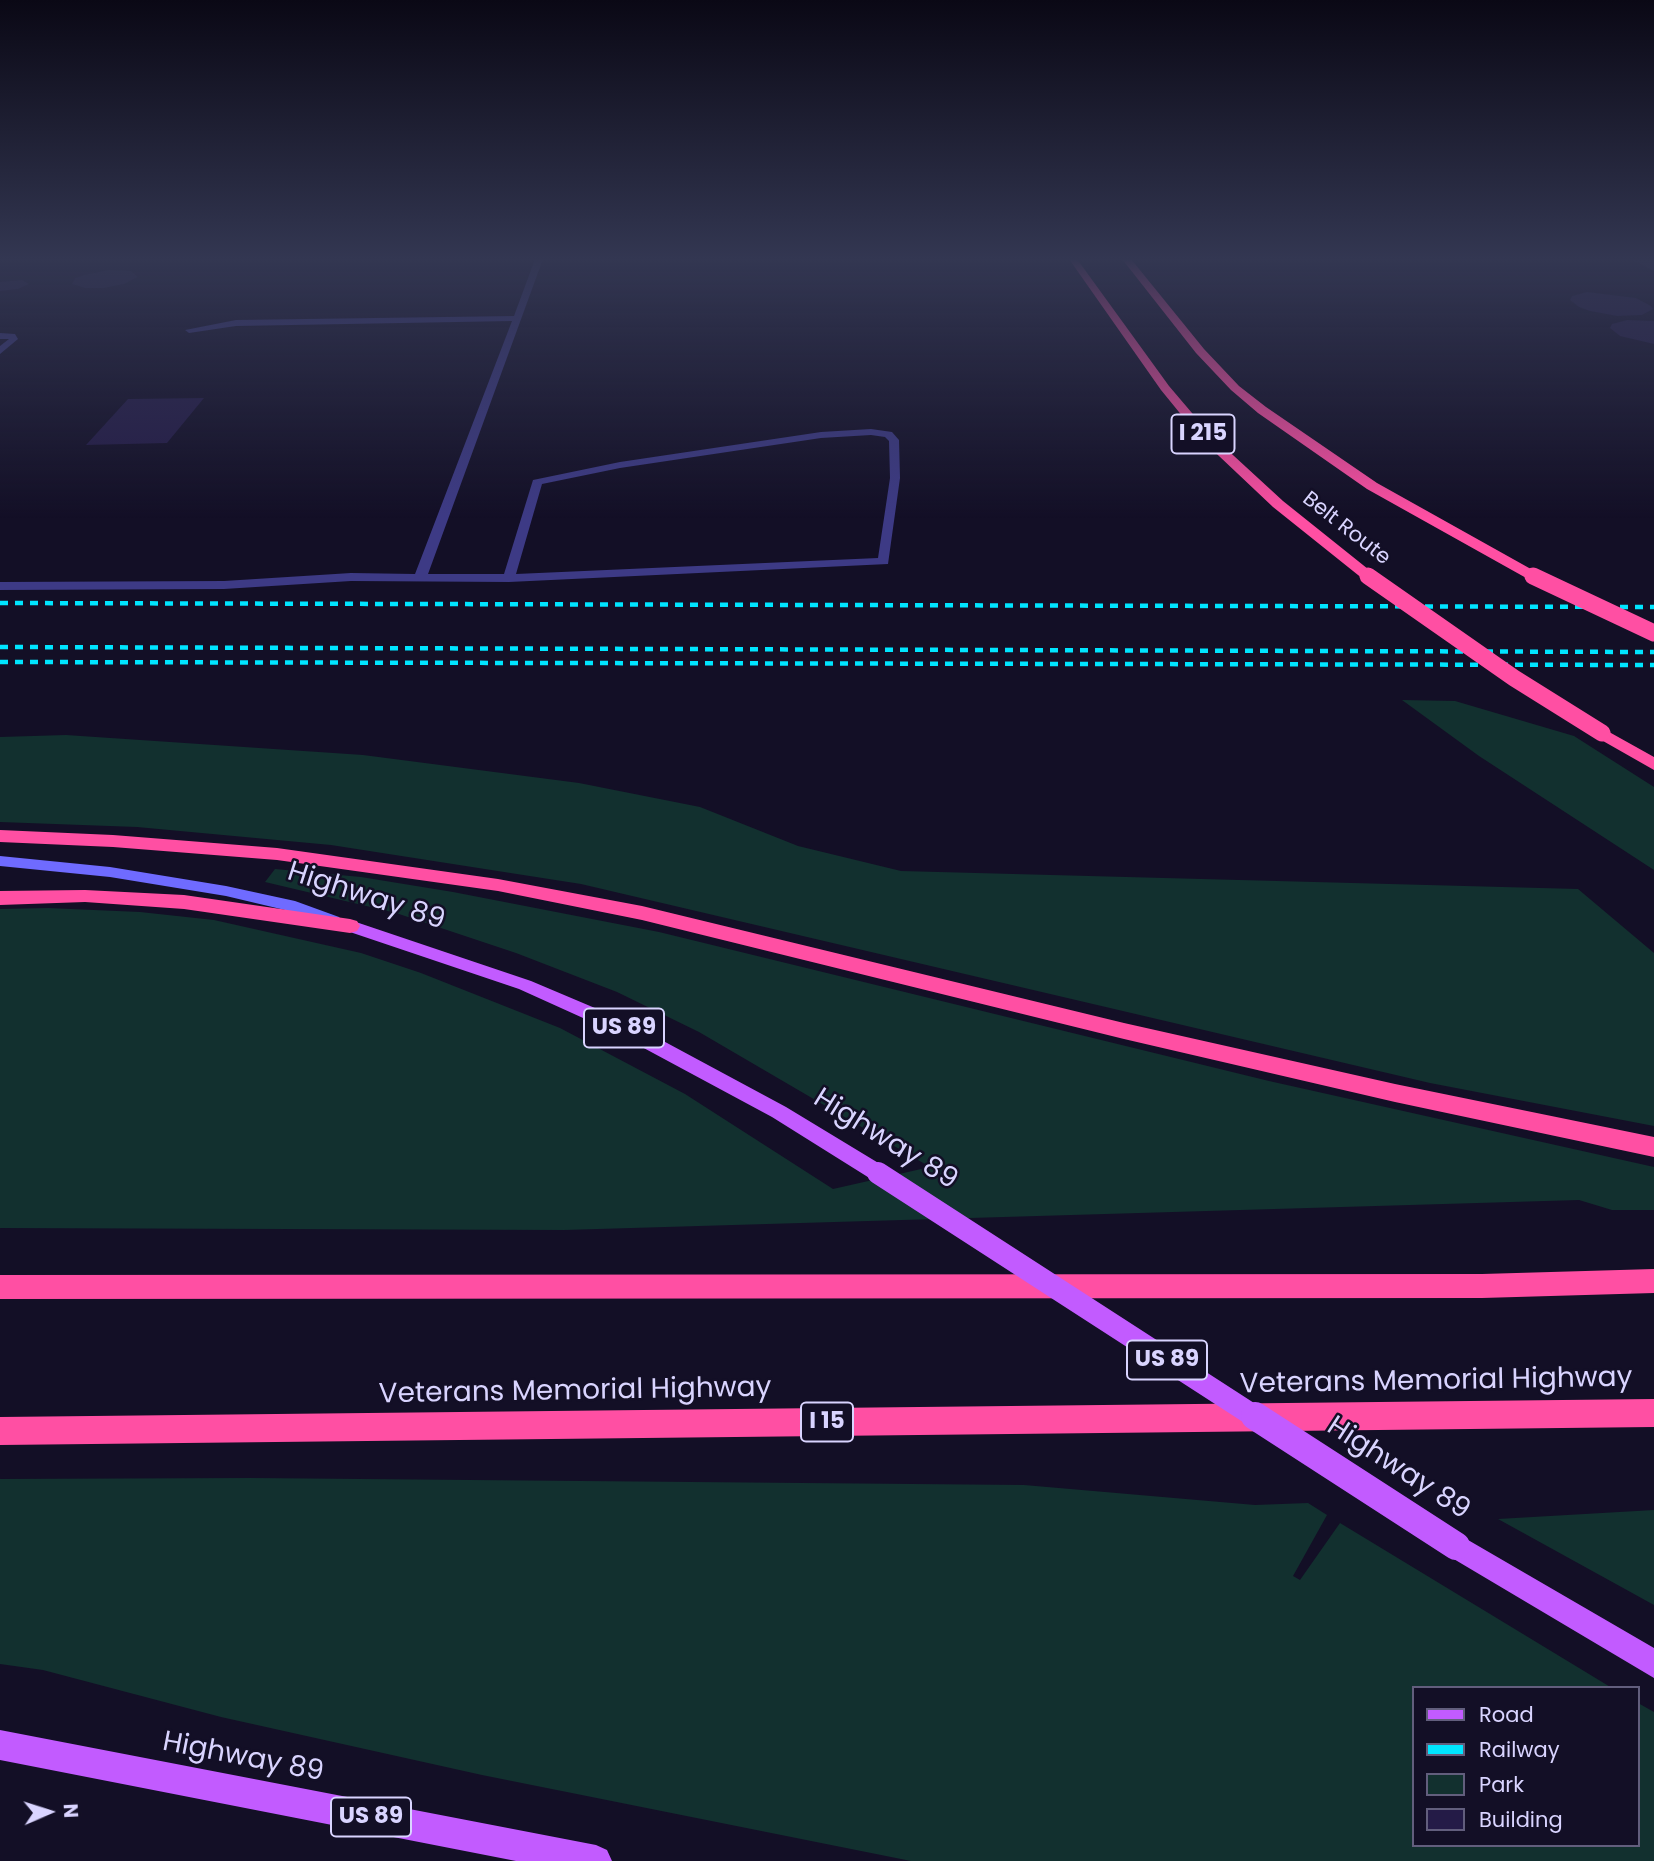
<!DOCTYPE html>
<style>
body{margin:0}
#map{position:relative;width:1654px;height:1861px;overflow:hidden;background:#130f26;font-family:Poppins,sans-serif}
canvas{display:block}
.legend{position:absolute;left:1412px;top:1686px;width:228px;height:161px;box-sizing:border-box;background:#130f26;border:2px solid #625e7d;margin:0;padding:9px 12px;list-style:none;font-size:21px;color:#d9d4ff}
.legend li{display:flex;align-items:center;gap:14px;height:35px}
.legend b{width:35px;border:2px solid #625e7d}
.north{position:absolute;left:14px;top:1777px;width:70px;height:70px;-webkit-text-stroke:5px #130f26;paint-order:stroke;rotate:87deg;font-size:19px;font-weight:700;line-height:28px;text-align:center;color:#d9d4ff}
.north::after{content:'';display:block;margin:auto;width:24px;height:32px;background:#d9d4ff;clip-path:polygon(50% 0,100% 100%,50% 72%,0 100%)}
</style>
<div id="map">
<canvas width="1654" height="1861"></canvas>
<ul class="legend">
<li><b style="height:9px;background:#c25bff"></b>Road</li>
<li><b style="height:9px;background:#00e5ff"></b>Railway</li>
<li><b style="height:19px;background:#12302f"></b>Park</li>
<li><b style="height:19px;background:#241b47"></b>Building</li>
</ul>
<div class="north">N</div>
</div>
<script>
const context = document.querySelector('canvas').getContext('2d');
context.lineJoin = 'round';
function paint(path, color) {
  context.fillStyle = color;
  context.fill(path, 'evenodd');
}
function poly(rows) {
  const path = new Path2D();
  for (const r of rows) {
    path.moveTo(r[0], r[1]);
    for (let i = 2; i < r.length; i += 2) path.lineTo(r[i], r[i + 1]);
  }
  return path;
}
function stroke(path, color, width, dash) {
  context.strokeStyle = color;
  context.lineWidth = width;
  context.lineCap = dash ? 'butt' : 'round';
  context.setLineDash(dash || []);
  context.stroke(path);
}
function write(font, color, halo, rows, align = 'center') {
  context.font = font + ' Poppins,sans-serif';
  context.lineWidth = 5;
  context.setLineDash([]);
  context.textBaseline = 'middle';
  context.strokeStyle = halo;
  context.fillStyle = color;
  for (const [text, x, y, turn = 0] of rows) {
    context.save();
    context.translate(x, y);
    context.rotate((+turn || 0) * Math.PI / 180);
    context.textAlign = isNaN(turn) ? turn : align;
    if (halo) context.strokeText(text, 0, 0);
    context.fillText(text, 0, 0);
    context.restore();
  }
}
const green = poly([
 [1402,700,1455,701,1574,736,1654,787,1654,870,1479,756],
 [66,735,363,755,579,783,700,807,798,846,901,871,1578,889,1654,953,1654,1126,1430,1083,581,884,331,845,137,827,0,822,0,737],
 [275,869,361,877,453,892,659,932,1269,1081,1654,1167,1654,1210,1612,1210,1579,1200,564,1230,0,1228,0,909,48,908,140,912,214,920,361,953,421,973,560,1028,685,1094,833,1189,930,1167,699,1032,617,992,516,953,396,913,265,882],
 [251,1478,1024,1485,1255,1505,1308,1503,1327,1515,1293,1576,1300,1580,1340,1523,1612,1688,1414,1688,1414,1845,1638,1845,1638,1703,1654,1712,1654,1861,911,1861,482,1775,221,1717,43,1670,0,1664,0,1479],
 [1654,1510,1654,1605,1498,1519]
]);
const building = poly([
 [1631,259,1654,259,1654,271],
 [109,270,131,271,138,277,124,284,104,288,85,288,72,284,75,278,84,275],
 [22,280,29,284,18,289,0,291,0,282],
 [1587,292,1636,298,1651,306,1653,309,1642,315,1617,316,1590,311,1579,307,1570,300,1572,296],
 [1627,320,1654,321,1654,344,1620,336,1610,328,1612,324],
 [204,398,167,443,86,445,128,399]
]);
const lane = poly([
 [535,259,543,259,428,574,504,574,533,480,620,462,821,432,871,429,892,432,899,440,900,478,888,564,509,582,351,581,224,589,0,590,0,582,224,581,351,573,415,574,512,321,236,326,189,333,185,330,236,320,514,316,535,259],
 [871,435,885,437,889,441,890,478,878,558,516,574,542,484,620,468,821,438,871,435],
 [0,333,15,334,18,339,0,354,0,346,9,339,0,339,0,333]
]);
const secondary = poly([
 [0,856,110,867,226,886,295,901,339,917,342,921,333,927,285,910,226,896,110,877,0,866,0,856]
]);
const primary = poly([
 [350,920,531,981,628,1022,786,1107,885,1167,889,1173,885,1179,878,1181,871,1179,772,1117,614,1032,519,989,344,930,341,926,344,922,350,920],
 [1456,1533,1654,1648,1654,1678,1447,1555,1443,1546,1447,1537,1456,1533],
 [0,1730,596,1845,607,1850,612,1861,516,1861,0,1760,0,1730]
]);
const highway = poly([
 [1069,259,1077,259,1169,386,1209,433,1283,501,1373,573,1375,576,1373,579,1363,579,1273,507,1201,439,1161,390,1069,259],
 [1122,259,1131,259,1204,349,1239,386,1266,407,1377,483,1538,573,1540,576,1538,579,1528,579,1367,489,1258,413,1231,390,1196,353,1122,259],
 [1602,728,1654,757,1654,770,1596,737,1593,733,1596,729,1602,728],
 [0,830,113,835,277,848,498,879,642,906,1124,1023,1395,1084,1654,1137,1654,1157,1395,1102,1124,1039,642,920,498,891,277,860,113,847,0,842,0,830],
 [85,890,184,895,350,919,357,921,360,926,357,931,350,933,184,909,85,902,0,905,0,891,85,890],
 [1654,1269,1654,1293,1482,1298,0,1299,0,1275,1482,1274,1654,1269],
 [1654,1399,1654,1427,0,1445,0,1417,1654,1399]
]);
const rail = poly([
 [0,603,1654,607],
 [0,647,1654,652],
 [0,662,1654,665]
]);
const primaryBridgeFar1 = poly([
 [878,1173,1257,1418]
]);
const primaryBridge = poly([
 [1255,1416,1456,1546]
]);
const highwayBridge = poly([
 [1368,576,1514,678,1602,733],
 [1533,576,1654,633]
]);
const farStreetnames = [
 ["Belt Route",1346,529,38]
];
const shields = [
 [1203,434,63],
 [624,1028,80],
 [1167,1360,80],
 [827,1422,52],
 [371,1817,80]
];
const shieldNames = [
 ["I 215",1203,434],
 ["US 89",624,1028],
 ["US 89",1167,1360],
 ["I 15",827,1422],
 ["US 89",371,1817]
];
const nearStreetnames = [
 ["Highway 89",366,897,18],
 ["Highway 89",885,1140,32],
 ["Veterans Memorial Highway",1436,1382,-1],
 ["Veterans Memorial Highway",575,1392,-1],
 ["Highway 89",1398,1469,33],
 ["Highway 89",243,1758,11]
];
paint(green, '#12302f');
paint(building, '#241b47');
paint(lane, '#3d3a85');
paint(secondary, '#6f6bff');
paint(primary, '#c25bff');
paint(highway, '#ff4fa3');
stroke(rail, '#00e5ff', 4.5, [8, 7]);
stroke(primaryBridgeFar1, '#c25bff', 22);
stroke(primaryBridge, '#c25bff', 28);
stroke(highwayBridge, '#ff4fa3', 17);
const sky = context.createLinearGradient(0, 0, 0, 519);
sky.addColorStop(0, '#0a0815');
sky.addColorStop(0.5, '#333752');
sky.addColorStop(1, '#33375200');
context.fillStyle = sky;
context.fillRect(0, 0, 1654, 519);
write('21px', '#d9d4ff', '#130f26', farStreetnames);
for (const [x, y, w] of shields) {
  const box = new Path2D();
  box.roundRect(x - w / 2, y - 19.5, w, 39, 5);
  context.fillStyle = '#130f26';
  context.fill(box);
  stroke(box, '#d9d4ff', 2);
}
write('bold 23px', '#d9d4ff', null, shieldNames);
write('28px', '#d9d4ff', '#130f26', nearStreetnames);
</script>
